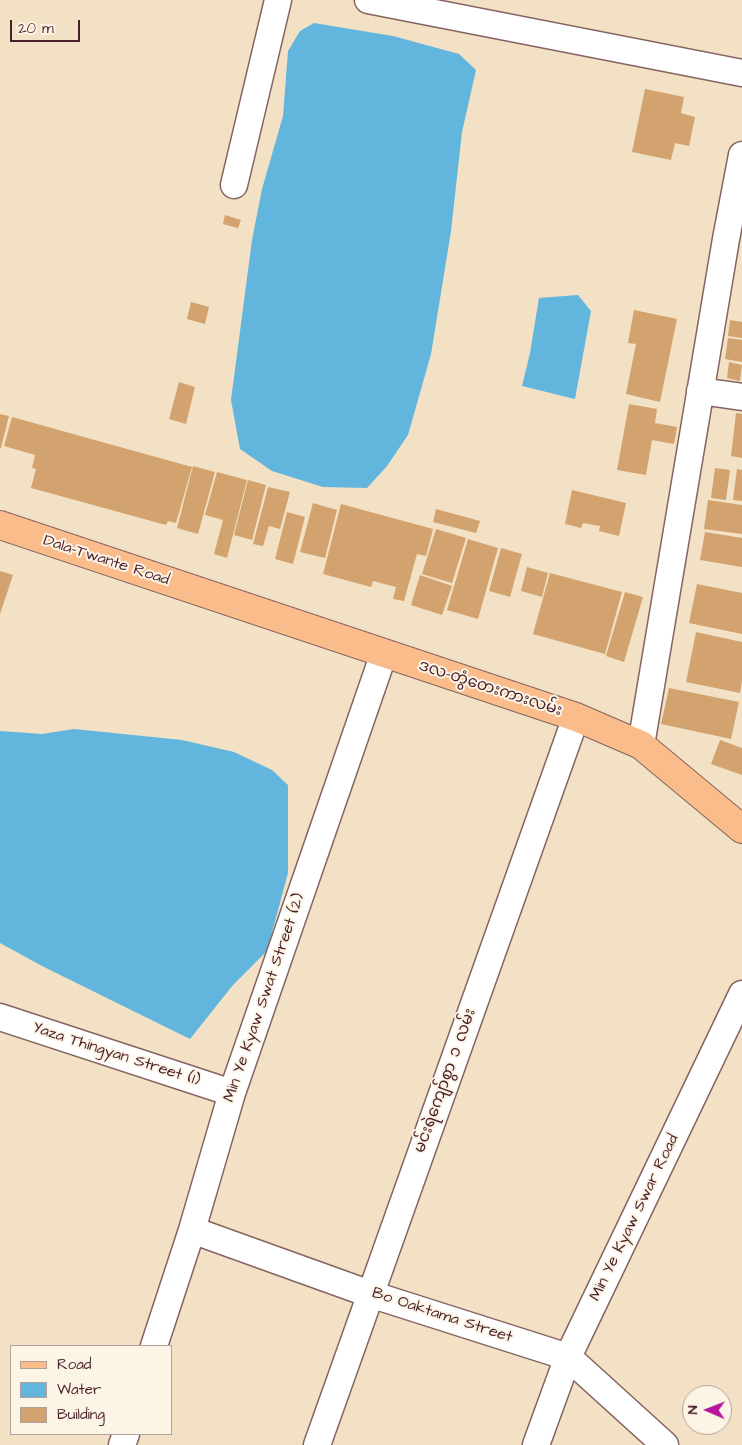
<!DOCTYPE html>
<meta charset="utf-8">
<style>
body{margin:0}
#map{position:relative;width:742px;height:1445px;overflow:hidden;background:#f2e1c4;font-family:"Architects Daughter",sans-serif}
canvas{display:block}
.legend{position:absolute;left:10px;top:1345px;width:162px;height:90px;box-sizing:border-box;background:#fcf5e5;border:1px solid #b59f9b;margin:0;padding:6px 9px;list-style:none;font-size:15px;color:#4a1f2b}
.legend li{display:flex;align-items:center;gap:10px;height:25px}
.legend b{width:25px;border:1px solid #b59f9b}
.north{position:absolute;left:682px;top:1385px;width:50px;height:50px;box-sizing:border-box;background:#fcf5e5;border:1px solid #b59f9b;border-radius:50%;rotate:271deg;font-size:14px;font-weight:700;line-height:20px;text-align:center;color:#4a1f2b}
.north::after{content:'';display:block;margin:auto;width:18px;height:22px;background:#b5179e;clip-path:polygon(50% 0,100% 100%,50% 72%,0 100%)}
.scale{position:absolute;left:10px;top:20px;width:70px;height:22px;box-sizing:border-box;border:2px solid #4a1f2b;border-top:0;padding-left:6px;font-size:15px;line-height:18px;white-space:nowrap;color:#4a1f2b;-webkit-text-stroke:4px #fcf5e5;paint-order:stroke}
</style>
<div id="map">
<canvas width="742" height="1445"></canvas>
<ul class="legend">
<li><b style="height:6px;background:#f9bc8a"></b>Road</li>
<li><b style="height:14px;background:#62b5dd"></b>Water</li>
<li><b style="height:14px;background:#d2a36e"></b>Building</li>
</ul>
<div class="north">N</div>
<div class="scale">20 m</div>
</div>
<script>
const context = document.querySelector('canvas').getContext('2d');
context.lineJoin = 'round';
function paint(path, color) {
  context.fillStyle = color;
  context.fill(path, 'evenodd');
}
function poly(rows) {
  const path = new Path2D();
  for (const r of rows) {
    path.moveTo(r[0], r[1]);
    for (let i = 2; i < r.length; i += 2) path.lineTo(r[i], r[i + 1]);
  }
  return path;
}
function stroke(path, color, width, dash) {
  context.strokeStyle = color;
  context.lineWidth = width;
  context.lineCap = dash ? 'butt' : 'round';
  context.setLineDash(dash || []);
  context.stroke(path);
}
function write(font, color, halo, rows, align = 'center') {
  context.font = font + ' "Architects Daughter","Noto Sans Myanmar",sans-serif';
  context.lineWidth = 4;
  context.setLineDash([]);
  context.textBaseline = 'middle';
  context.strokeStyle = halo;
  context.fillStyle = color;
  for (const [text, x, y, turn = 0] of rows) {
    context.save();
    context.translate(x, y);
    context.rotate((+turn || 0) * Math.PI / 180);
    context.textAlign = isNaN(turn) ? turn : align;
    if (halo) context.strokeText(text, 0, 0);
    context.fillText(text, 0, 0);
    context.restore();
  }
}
const water = poly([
 [314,23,393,36,459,54,476,70,462,132,451,231,431,354,408,435,387,466,367,488,323,487,272,471,240,449,231,400,252,240,262,189,283,116,288,51,300,31],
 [578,295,591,311,575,399,522,386,530,353,539,298],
 [74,729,182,740,234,752,272,770,288,785,288,873,267,951,233,985,190,1039,42,966,0,943,0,731,42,734]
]);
const building = poly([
 [645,89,684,97,681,113,695,117,689,146,675,143,671,160,632,152],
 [225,215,241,220,238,228,223,224],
 [191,302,209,307,205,324,187,319],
 [634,310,677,319,660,402,626,394,636,344,628,343],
 [730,320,742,322,742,338,728,336],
 [728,338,742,340,742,362,725,359],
 [729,362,742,365,740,381,727,378],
 [179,382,195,387,186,424,169,419],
 [629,404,657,409,655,423,677,427,674,444,652,440,646,475,617,470],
 [736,413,742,414,742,458,731,456],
 [0,414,9,416,1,448,0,448],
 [12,417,192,467,176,523,168,521,166,525,31,488,36,469,32,468,35,455,4,446],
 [193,466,215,472,198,534,177,528],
 [715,468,730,470,726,500,711,498],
 [737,469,742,470,742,501,733,500],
 [217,472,247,480,227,558,214,554,223,520,205,515],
 [248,480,266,485,252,540,234,535],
 [268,487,290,492,280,529,269,526,263,546,253,544],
 [572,490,626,503,619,536,599,531,600,526,583,523,581,528,565,524],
 [708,500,742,505,742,534,704,529],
 [313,503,337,510,325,558,300,552],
 [341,504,433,529,426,556,417,554,404,601,393,599,396,587,373,581,371,587,323,574],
 [436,509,480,521,476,533,433,522],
 [287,512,305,517,293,564,275,559],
 [436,529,466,538,452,583,422,574],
 [705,532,742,538,742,567,700,560],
 [468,539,498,548,478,619,447,610],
 [501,548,522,554,510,597,489,591],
 [527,567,548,573,542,597,521,591],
 [0,571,13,575,0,614],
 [550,573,622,592,605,654,533,634],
 [420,575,452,586,442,615,411,605],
 [697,584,742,593,742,634,689,623],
 [625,592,643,597,624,662,606,656],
 [696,632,742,642,742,681,740,693,686,682],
 [669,688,739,702,731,739,661,724],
 [720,740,742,748,742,775,711,764]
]);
const minor = poly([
 [368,0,742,73],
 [234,185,278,0],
 [700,391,742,397],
 [641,745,726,239,742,155],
 [0,1017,232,1093],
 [192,1230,370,1294,568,1357,665,1445],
 [154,1346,192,1230,232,1093,384,653],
 [122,1445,126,1434],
 [317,1445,576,717],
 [536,1445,568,1357,742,994]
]);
const major = poly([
 [0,525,576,717,641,745,742,829]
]);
const streetNames = [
 ["Dala-Twante Road",106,561,18],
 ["ဒလ-တွံတေးကားလမ်း",490,689,18],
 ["Min Ye Kyaw Swat Street (2)",265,998,-71],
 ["Yaza Thingyan Street (1)",116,1055,18],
 ["မင်းရဲကျော်စွာ ၁ လမ်း",446,1081,-70],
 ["Min Ye Kyaw Swar Road",635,1218,-64],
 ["Bo Oaktama Street",442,1316,18]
];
paint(water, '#62b5dd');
paint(building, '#d2a36e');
stroke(minor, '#856361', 29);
stroke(major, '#856361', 30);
stroke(minor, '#fff', 26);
stroke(major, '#f9bc8a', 28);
write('16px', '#4a1f2b', '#fcf5e5', streetNames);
</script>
